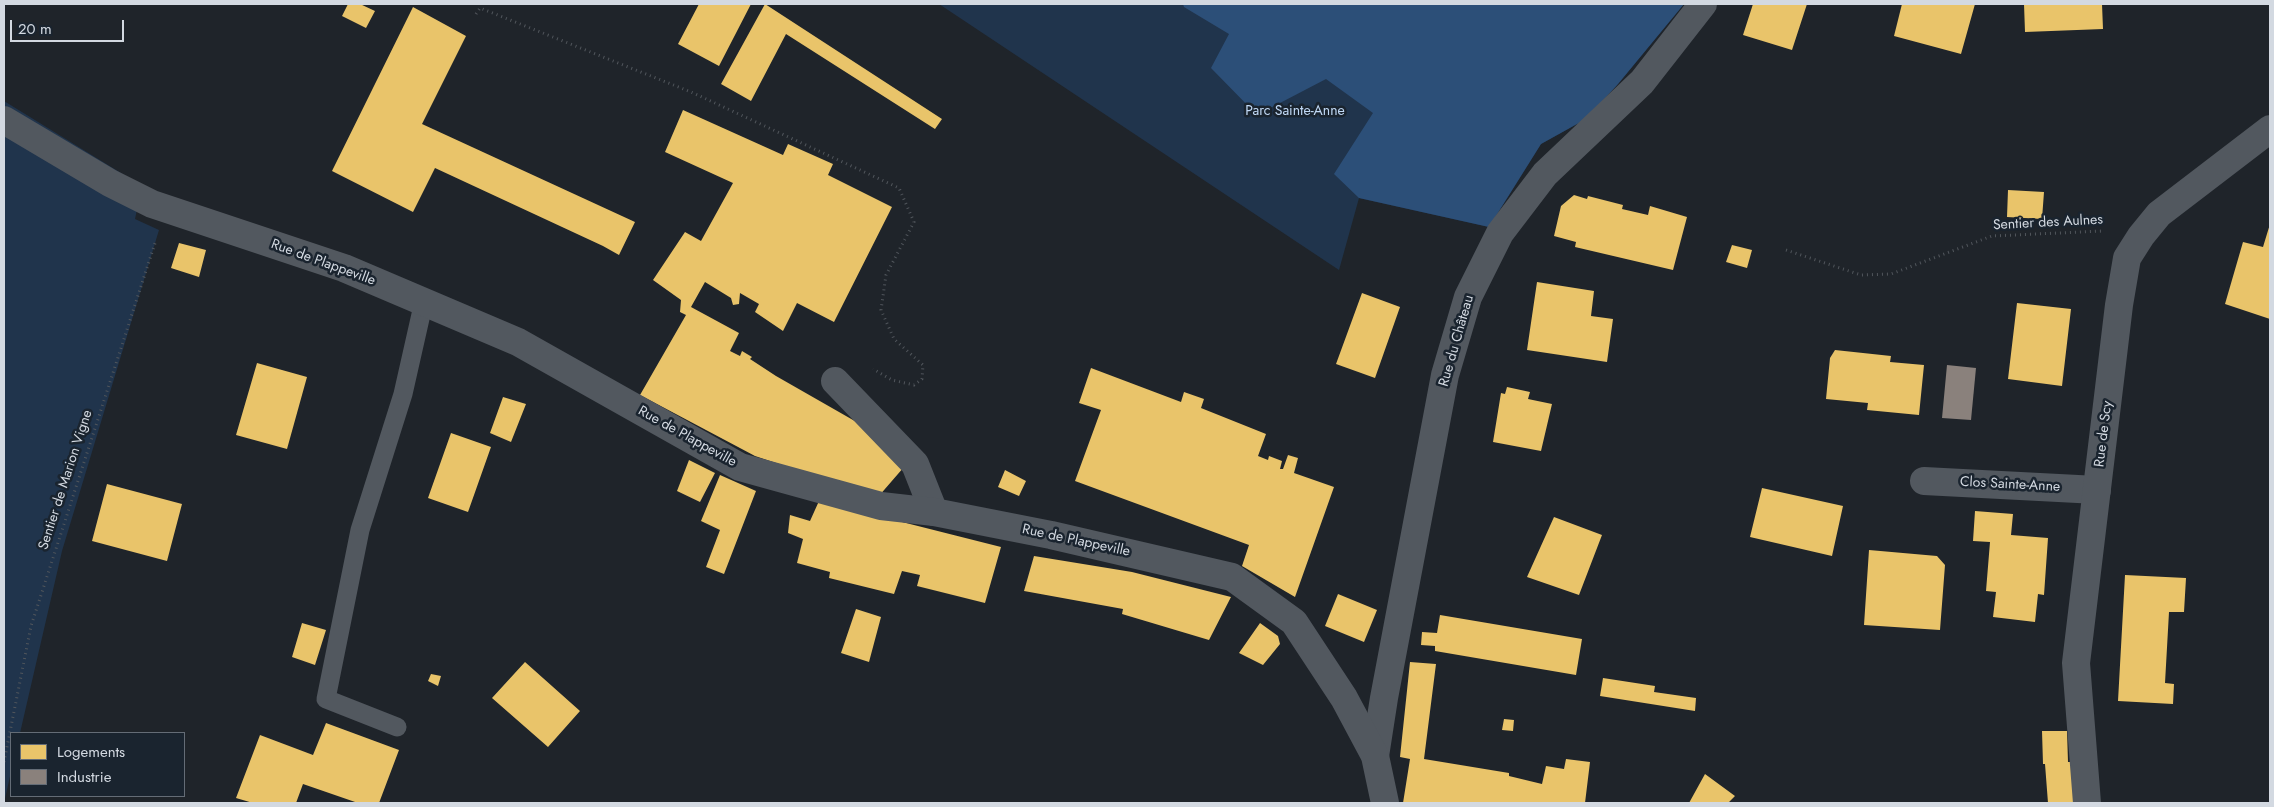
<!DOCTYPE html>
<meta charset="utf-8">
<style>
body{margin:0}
#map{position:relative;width:2274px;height:807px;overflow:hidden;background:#1f242a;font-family:Jost,sans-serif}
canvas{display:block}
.frame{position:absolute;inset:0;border:5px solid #d3d9e1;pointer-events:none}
.legend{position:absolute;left:10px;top:732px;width:175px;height:65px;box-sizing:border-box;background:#1a242f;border:1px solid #646c76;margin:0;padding:6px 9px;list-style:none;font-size:15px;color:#d3d9e1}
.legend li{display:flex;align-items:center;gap:10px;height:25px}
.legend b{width:25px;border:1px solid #646c76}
.scale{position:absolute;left:10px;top:20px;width:114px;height:22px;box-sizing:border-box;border:2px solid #d3d9e1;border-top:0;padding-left:6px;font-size:15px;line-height:18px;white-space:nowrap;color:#d3d9e1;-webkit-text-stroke:4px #1a242f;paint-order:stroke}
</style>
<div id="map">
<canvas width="2274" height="807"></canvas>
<div class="frame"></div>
<ul class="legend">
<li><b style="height:14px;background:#e9c46a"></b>Logements</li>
<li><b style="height:14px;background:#8a817c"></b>Industrie</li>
</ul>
<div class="scale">20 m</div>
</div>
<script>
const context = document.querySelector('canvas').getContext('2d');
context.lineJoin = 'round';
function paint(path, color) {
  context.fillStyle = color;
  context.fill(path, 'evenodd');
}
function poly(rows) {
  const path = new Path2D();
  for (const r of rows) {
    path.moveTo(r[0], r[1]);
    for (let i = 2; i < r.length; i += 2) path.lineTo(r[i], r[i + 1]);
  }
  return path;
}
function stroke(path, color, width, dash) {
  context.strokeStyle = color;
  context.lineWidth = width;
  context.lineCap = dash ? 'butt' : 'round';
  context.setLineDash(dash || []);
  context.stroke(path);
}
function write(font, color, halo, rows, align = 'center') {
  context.font = font + ' Jost,sans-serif';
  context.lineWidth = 5;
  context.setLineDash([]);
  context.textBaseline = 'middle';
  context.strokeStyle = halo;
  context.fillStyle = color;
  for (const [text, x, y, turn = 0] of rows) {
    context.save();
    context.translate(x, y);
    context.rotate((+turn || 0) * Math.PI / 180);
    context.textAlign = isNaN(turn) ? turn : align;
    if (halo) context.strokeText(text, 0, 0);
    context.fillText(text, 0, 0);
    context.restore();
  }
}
const green = poly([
 [939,4,1684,4,1618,84,1586,119,1541,144,1489,227,1359,198,1339,270],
 [4,101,142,186,135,219,159,230,62,551,20,733,11,733,11,772,4,803]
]);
const forest = poly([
 [1183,4,1684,4,1618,84,1586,119,1541,144,1489,227,1359,198,1334,174,1373,113,1326,79,1257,115,1211,68,1229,34,1184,7]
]);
const homes = poly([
 [348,4,360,4,375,11,366,28,342,16],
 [699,4,751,4,719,66,678,44],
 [765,4,942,119,935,129,786,34,751,101,721,84],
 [1753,4,1807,4,1792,50,1743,35],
 [1902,4,1975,4,1961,54,1894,36],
 [2024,4,2102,4,2103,29,2025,32],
 [413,7,466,36,422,124,635,222,619,255,603,246,435,168,413,212,332,171],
 [683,110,783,155,788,144,833,164,828,175,892,207,834,322,797,303,783,331,755,312,759,304,740,293,739,304,733,305,731,298,705,282,691,307,739,333,730,351,740,356,742,351,752,357,750,359,776,376,874,432,904,467,878,497,755,456,640,395,686,315,680,312,681,300,653,280,685,232,701,241,733,183,665,152],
 [2008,190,2044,192,2042,219,2007,217],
 [1574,195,1587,199,1588,196,1623,205,1622,209,1648,215,1650,206,1687,217,1673,270,1575,247,1576,242,1554,236,1561,206],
 [2270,224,2270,319,2225,304,2243,242,2263,247],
 [179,243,206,250,199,277,171,268],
 [1732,245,1752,250,1747,268,1726,262],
 [1537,282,1594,291,1591,316,1613,319,1607,362,1527,350],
 [1362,293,1400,307,1375,378,1336,364],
 [2017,303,2071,309,2062,386,2008,379],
 [1835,350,1891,356,1890,362,1924,365,1919,415,1867,410,1868,403,1826,399,1830,358],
 [257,363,307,377,287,449,236,435],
 [1091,368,1181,402,1184,392,1204,399,1201,408,1266,434,1258,456,1268,460,1269,456,1282,461,1280,469,1283,469,1288,455,1298,458,1294,473,1334,487,1295,597,1242,566,1249,545,1075,481,1101,410,1079,403],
 [1507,387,1530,392,1528,399,1552,404,1541,451,1493,442,1501,393,1505,394],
 [503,397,526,404,511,442,490,433],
 [451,433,491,447,468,512,428,498],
 [689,460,715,473,700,502,677,491],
 [1005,470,1026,481,1019,496,998,487],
 [720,475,756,491,724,574,706,567,720,530,701,521],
 [107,484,182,504,167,561,92,541],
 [1762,488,1843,506,1832,556,1750,537],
 [819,501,1001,547,985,603,917,586,920,575,902,571,894,594,829,578,830,572,797,563,803,539,788,533,790,515,810,521],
 [1975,511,2013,514,2011,535,2048,538,2044,595,2038,594,2035,622,1993,617,1996,592,1986,591,1990,542,1973,541],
 [1554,517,1602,535,1579,595,1527,577],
 [1869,550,1937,556,1945,565,1940,630,1864,625],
 [1034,556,1132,572,1231,597,1209,640,1122,614,1123,609,1024,591],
 [2125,575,2186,578,2184,612,2169,612,2165,683,2174,684,2173,704,2118,701],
 [1338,594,1377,610,1364,642,1325,626],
 [856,609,881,617,869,662,841,653],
 [1440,615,1582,639,1576,675,1435,651,1435,646,1421,645,1422,632,1437,633],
 [302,623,326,630,315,665,292,657],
 [1260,623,1278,636,1280,644,1263,665,1239,653],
 [525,662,580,711,548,747,492,698],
 [1410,662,1436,664,1424,759,1509,773,1509,776,1542,784,1546,766,1564,769,1566,759,1590,762,1585,803,1403,803,1410,759,1400,757],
 [431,674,441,676,438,686,428,681],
 [1603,678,1655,686,1654,692,1696,698,1695,711,1600,696],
 [1504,719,1514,720,1513,731,1502,730],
 [326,723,399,750,379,803,358,803,303,784,296,803,253,803,236,798,260,735,313,755],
 [2042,731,2067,731,2068,762,2072,762,2075,803,2048,803,2045,764,2043,764],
 [1705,774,1735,796,1728,803,1689,803]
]);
const industry = poly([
 [1947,365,1976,368,1971,420,1942,418]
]);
const path = poly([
 [476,14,480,8,691,92,899,188,914,222,886,275,881,310,894,339,923,365,922,379,914,385,892,380,873,369],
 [1786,250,1861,275,1891,274,1992,236,2103,231],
 [4,762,31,626,156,240]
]);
const service = poly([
 [397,727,326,699,360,530,403,394,424,301]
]);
const minor = poly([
 [835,381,915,464,934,512],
 [1924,481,2097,490],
 [1375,756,1384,698,1445,375,1468,297,1500,233,1545,174,1642,82,1703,4]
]);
const tertiary = poly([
 [4,120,110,183,152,204,344,268,518,342,740,467,881,506,934,512,1051,535,1232,577,1294,622,1344,698,1375,756,1385,803],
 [2087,803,2076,663,2119,305,2127,258,2141,236,2159,214,2270,129]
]);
const parkNames = [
 ["Parc Sainte-Anne",1295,112]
];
const streetNames = [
 ["Sentier des Aulnes",2048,223,-3],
 ["Rue de Plappeville",323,263,20],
 ["Rue du Château",1457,341,-74],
 ["Rue de Scy",2104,434,-83],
 ["Rue de Plappeville",687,437,29],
 ["Sentier de Marion Vigne",66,480,-72],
 ["Clos Sainte-Anne",2010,485,3],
 ["Rue de Plappeville",1076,541,12]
];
paint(green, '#20344c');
paint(forest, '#2c4f78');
paint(homes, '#e9c46a');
paint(industry, '#8a817c');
stroke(path, '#51565c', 3, [1, 4]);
stroke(service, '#52585f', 19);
stroke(minor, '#52585f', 28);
stroke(tertiary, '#52585f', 28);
write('14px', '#c1d9f6', '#1a242f', parkNames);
write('14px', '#d3d9e1', '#1a242f', streetNames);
</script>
